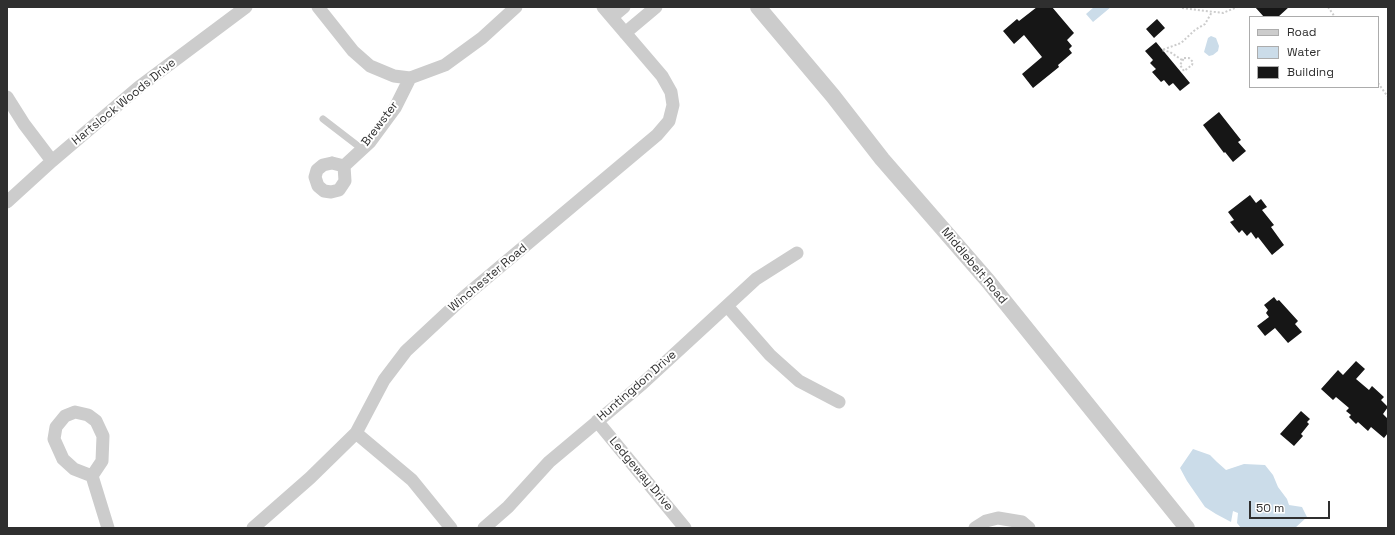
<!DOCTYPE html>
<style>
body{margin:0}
#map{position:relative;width:1395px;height:535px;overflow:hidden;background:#fff;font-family:"Space Grotesk",sans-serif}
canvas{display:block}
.frame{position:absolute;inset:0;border:8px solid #2f2f2f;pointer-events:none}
.legend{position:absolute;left:1249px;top:16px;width:130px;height:72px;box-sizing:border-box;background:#fff;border:1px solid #acacac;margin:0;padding:5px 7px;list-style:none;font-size:12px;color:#2f2f2f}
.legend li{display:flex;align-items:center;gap:8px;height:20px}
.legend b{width:20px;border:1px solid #acacac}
.scale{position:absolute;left:1249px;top:501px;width:81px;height:18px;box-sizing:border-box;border:2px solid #2f2f2f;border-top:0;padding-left:5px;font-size:12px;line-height:14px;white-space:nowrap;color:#2f2f2f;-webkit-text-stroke:3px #fff;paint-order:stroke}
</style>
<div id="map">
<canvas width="1395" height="535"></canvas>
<div class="frame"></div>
<ul class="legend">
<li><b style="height:5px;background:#ccc"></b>Road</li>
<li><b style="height:11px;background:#cbdce9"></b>Water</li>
<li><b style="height:11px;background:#161616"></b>Building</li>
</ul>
<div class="scale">50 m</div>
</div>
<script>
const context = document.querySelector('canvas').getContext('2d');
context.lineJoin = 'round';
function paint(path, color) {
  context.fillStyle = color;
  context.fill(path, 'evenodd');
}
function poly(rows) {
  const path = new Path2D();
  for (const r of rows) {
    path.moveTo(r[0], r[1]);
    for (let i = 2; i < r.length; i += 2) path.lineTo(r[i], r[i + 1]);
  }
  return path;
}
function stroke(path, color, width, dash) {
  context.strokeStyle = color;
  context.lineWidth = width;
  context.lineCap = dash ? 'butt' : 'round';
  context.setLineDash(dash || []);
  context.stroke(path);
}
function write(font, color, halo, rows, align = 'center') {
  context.font = font + ' "Space Grotesk",sans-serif';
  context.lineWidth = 4;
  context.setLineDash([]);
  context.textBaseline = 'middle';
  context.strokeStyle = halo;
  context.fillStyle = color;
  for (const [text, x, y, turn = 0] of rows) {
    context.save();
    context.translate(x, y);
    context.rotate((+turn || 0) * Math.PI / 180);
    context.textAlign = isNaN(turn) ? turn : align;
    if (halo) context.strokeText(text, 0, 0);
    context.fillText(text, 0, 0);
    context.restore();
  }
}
const water = poly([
 [1094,7,1111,7,1093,22,1086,14],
 [1211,36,1216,38,1219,46,1218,51,1213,55,1209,56,1204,52,1208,38],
 [1193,449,1210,455,1217,462,1226,470,1244,464,1265,465,1273,475,1278,487,1287,499,1289,505,1302,507,1307,517,1295,528,1241,528,1237,523,1238,513,1233,511,1231,522,1216,514,1205,507,1187,481,1180,468]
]);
const building = poly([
 [1037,7,1052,7,1074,33,1067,40,1072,46,1069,49,1072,53,1058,65,1059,67,1033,88,1022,74,1042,57,1024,35,1014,44,1003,31,1017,19,1019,21],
 [1255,7,1289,7,1278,17,1264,17],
 [1157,19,1165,28,1154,38,1146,29],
 [1156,42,1190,83,1180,91,1173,83,1169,86,1164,80,1161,82,1152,72,1156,69,1150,63,1153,60,1145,51],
 [1219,112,1241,140,1238,142,1246,151,1233,162,1225,152,1224,153,1203,125],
 [1250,195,1256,203,1261,199,1267,207,1262,210,1274,225,1271,227,1284,245,1272,255,1258,237,1256,239,1251,232,1247,236,1242,230,1239,233,1230,222,1234,220,1228,212],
 [1274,297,1277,301,1279,300,1298,321,1295,324,1302,332,1288,343,1275,328,1265,336,1257,326,1269,317,1266,313,1268,310,1264,305],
 [1356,361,1365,369,1356,379,1369,390,1372,386,1384,397,1381,400,1388,407,1383,414,1388,419,1388,433,1384,438,1371,427,1368,431,1358,422,1356,424,1349,417,1351,415,1346,411,1349,408,1336,397,1333,400,1321,389,1338,370,1343,375],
 [1301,411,1310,419,1307,422,1309,424,1301,434,1303,436,1294,446,1280,434]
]);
const path = poly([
 [1328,7,1335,17],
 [1182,8,1223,13,1237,7],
 [1184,58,1189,58,1193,62,1192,65,1184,71,1180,65,1184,58],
 [1182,60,1170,52,1162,50,1181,43,1195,30,1205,24,1212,12],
 [1378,83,1388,97]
]);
const service = poly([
 [323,119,362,149]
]);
const minor = poly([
 [318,7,353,51,370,66,394,76,410,78,445,65,482,38,516,7],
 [612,17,624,7],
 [625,33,656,7],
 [7,97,24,124,52,161],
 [332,163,344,166,345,181,339,190,331,192,324,191,318,186,315,177,317,170,323,165,332,163],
 [344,166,370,142,395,108,410,78],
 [7,202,52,161,139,87,246,7],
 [727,306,770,355,799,381,839,402],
 [597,421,685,528],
 [356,433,412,480,451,528],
 [92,476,74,469,63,459,54,439,56,427,65,416,75,412,88,415,96,421,103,436,102,461,92,476,108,528],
 [253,528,310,478,356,433,384,380,406,351,464,297,657,135,669,121,673,105,671,92,662,76,603,7],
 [484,528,508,507,549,462,642,384,756,279,797,253],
 [975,528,986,521,998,518,1022,522,1029,528]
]);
const tertiary = poly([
 [758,7,833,96,882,159,988,281,1187,528]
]);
const streetNames = [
 ["Hartslock Woods Drive",124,102,-39],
 ["Brewster",380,124,-53],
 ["Middlebelt Road",974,266,50],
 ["Winchester Road",488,278,-40],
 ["Huntingdon Drive",637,386,-41],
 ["Ledgeway Drive",641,474,50]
];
paint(water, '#cbdce9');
paint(building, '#161616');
stroke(path, '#ccc', 2, [2, 2]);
stroke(service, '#ccc', 7);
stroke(minor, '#ccc', 13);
stroke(tertiary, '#ccc', 16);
write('12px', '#2f2f2f', '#fff', streetNames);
</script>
